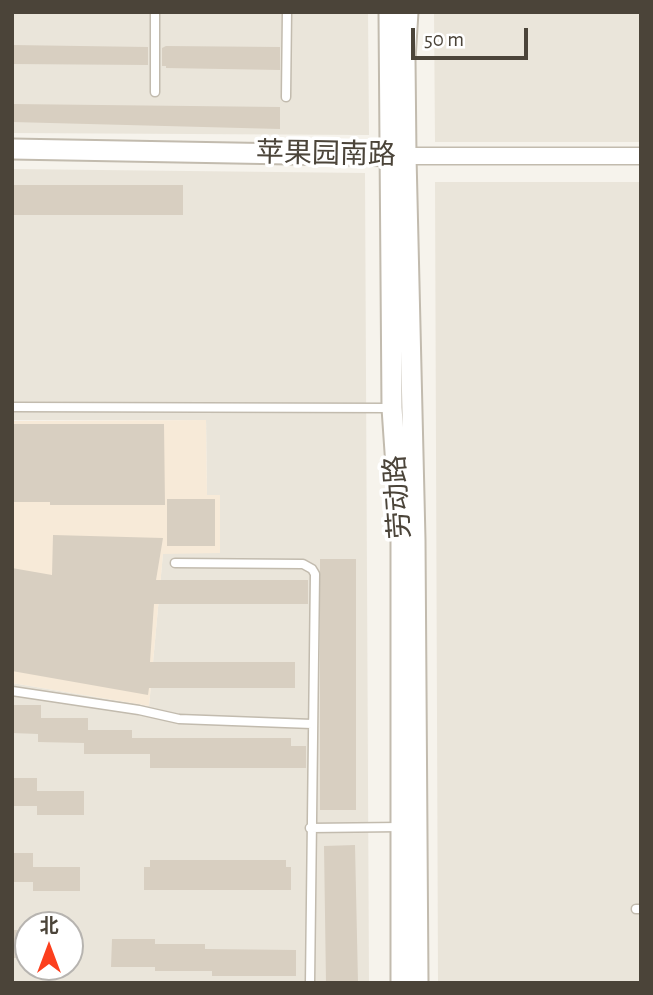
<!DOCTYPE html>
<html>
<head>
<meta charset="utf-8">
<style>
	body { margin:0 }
	#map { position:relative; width:653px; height:995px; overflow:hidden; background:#f6f3ec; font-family:"Alegreya Sans","Noto Sans SC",sans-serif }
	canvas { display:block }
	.frame { position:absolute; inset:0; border:14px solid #4b4439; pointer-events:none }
	.north { position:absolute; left:14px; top:911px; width:70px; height:70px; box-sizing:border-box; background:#fff; border:2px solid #b7b4b0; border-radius:50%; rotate:0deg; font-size:19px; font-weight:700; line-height:28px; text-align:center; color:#4b4439 }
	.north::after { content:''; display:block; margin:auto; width:24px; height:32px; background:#fc3f1d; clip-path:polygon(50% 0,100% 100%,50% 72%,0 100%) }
	.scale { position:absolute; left:411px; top:28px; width:117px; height:32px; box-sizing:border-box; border:4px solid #4b4439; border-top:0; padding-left:9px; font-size:21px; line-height:24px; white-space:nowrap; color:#4b4439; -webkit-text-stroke:5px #fff; paint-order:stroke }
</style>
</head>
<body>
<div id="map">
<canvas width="653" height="995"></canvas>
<div class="frame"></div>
<div class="north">北</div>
<div class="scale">50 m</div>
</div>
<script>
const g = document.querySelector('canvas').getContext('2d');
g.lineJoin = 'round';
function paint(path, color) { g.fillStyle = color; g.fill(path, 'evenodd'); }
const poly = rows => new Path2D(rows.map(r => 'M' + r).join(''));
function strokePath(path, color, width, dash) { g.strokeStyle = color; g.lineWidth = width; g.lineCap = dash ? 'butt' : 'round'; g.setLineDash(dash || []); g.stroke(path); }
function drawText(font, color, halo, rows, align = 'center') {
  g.font = font + ' "Alegreya Sans","Noto Sans SC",sans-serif'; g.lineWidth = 7; g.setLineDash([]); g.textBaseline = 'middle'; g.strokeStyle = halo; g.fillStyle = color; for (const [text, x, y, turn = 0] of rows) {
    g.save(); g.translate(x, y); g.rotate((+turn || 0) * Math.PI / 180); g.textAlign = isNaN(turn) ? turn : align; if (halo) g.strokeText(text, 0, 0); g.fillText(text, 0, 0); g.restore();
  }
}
paint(poly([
	[12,12,368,12,369,135,12,133],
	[434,12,641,12,641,142,435,142],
	[12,169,365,173,369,983,12,983,12,683,149,706,163,553,220,553,220,495,207,495,206,420,12,420],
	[28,925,70,925,70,967,28,967],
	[435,182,641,182,641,983,438,983]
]), '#eae5da');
paint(poly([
	[206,420,207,495,220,495,220,553,163,554,149,706,12,683,12,421]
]), '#f7ead8');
paint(poly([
	[12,45,148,47,148,65,12,64],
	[166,46,280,47,280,70,166,68,166,66,162,66,162,48],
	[12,104,280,107,280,129,12,122],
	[12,185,183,185,183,215,12,215],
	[12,424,164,424,165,505,50,505,50,502,12,502],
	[167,499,215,499,215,546,167,546],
	[53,535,163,538,156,580,308,580,308,604,154,604,150,662,295,662,295,688,149,688,148,695,12,671,12,568,52,575],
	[320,559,356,559,356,810,320,810],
	[12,705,41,705,41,718,88,718,88,730,132,730,132,738,291,738,291,746,306,746,306,768,150,768,150,754,84,754,84,743,38,742,38,734,12,733],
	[12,778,37,778,37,791,84,791,84,815,37,815,37,806,12,806],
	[355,845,358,983,326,983,324,846],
	[12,853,33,853,33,867,80,867,80,891,33,891,33,882,12,882],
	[150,860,286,860,286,867,291,867,291,890,144,890,144,867,150,867],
	[12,930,28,930,28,958,12,958],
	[112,939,155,939,155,944,205,944,205,949,296,950,296,976,212,976,212,971,155,971,155,967,111,967]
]), '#d8cfc1');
const service = poly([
	[155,92,155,12],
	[286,97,287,12],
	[12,407,391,408],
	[175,563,303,564,312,569,315,574,310,983],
	[12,691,139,710,179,719,312,724],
	[310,828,401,827],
	[636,909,641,909]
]);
const minor = poly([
	[406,156,641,156]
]);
const tertiary = poly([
	[389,12,392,408,401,539,401,983],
	[408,12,405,59,406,156,415,540,418,983],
	[12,149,400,156]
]);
strokePath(service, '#c2bbae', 11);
strokePath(minor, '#c2bbae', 19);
strokePath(tertiary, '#c2bbae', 23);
strokePath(service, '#fff', 8);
strokePath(minor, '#fff', 16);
strokePath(tertiary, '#fff', 19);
drawText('28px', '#4b4439', '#fff', [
	["苹果园南路",326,154,1],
	["劳动路",398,497,-94]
]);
</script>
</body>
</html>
